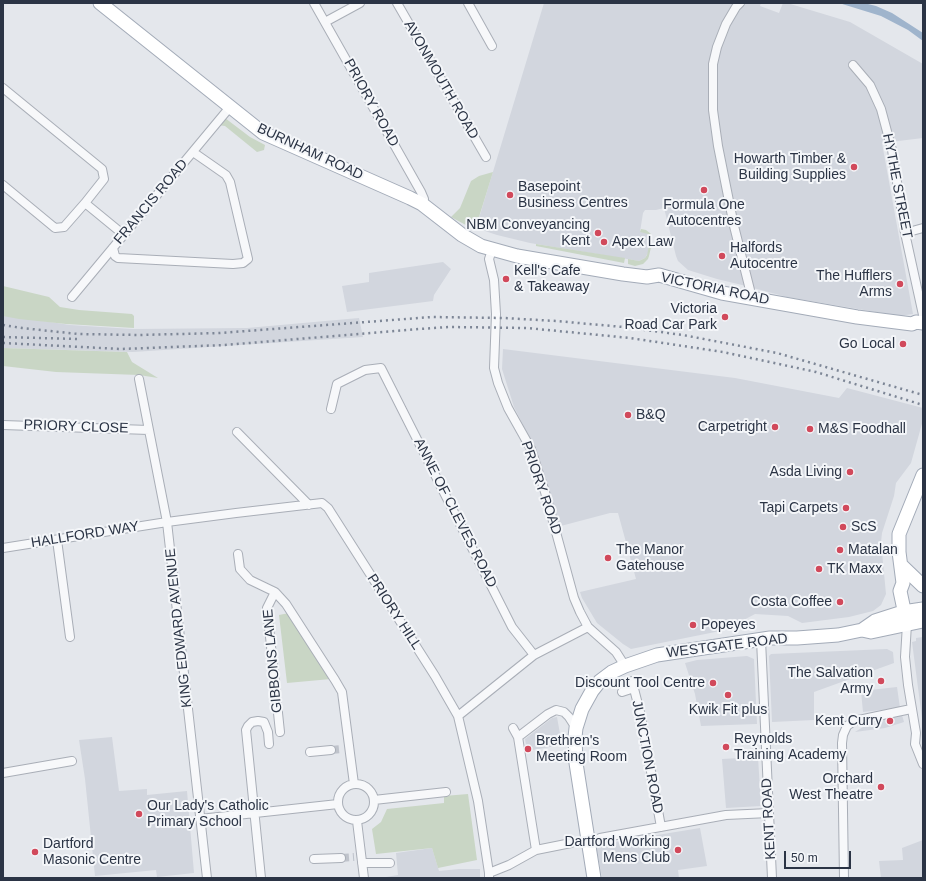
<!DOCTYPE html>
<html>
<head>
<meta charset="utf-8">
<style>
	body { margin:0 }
	#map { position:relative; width:926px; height:881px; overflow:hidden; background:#e4e7ec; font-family:Helvetica,sans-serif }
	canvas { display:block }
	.frame { position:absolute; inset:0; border:4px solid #2b3445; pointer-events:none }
	.scale { position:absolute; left:784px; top:851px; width:67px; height:18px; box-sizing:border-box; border:2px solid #2b3445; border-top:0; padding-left:5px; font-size:12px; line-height:14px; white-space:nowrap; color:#2b3445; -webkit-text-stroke:3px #f4f6f9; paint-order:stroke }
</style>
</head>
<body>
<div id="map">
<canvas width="926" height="881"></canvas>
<div class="frame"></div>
<div class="scale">50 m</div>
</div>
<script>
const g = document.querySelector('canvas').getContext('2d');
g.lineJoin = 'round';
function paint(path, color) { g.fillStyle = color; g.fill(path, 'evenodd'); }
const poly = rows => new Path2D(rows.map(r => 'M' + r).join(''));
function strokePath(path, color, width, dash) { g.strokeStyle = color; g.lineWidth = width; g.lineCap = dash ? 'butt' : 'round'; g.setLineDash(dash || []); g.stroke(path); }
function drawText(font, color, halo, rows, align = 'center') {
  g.font = font + ' Helvetica,sans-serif'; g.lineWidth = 4; g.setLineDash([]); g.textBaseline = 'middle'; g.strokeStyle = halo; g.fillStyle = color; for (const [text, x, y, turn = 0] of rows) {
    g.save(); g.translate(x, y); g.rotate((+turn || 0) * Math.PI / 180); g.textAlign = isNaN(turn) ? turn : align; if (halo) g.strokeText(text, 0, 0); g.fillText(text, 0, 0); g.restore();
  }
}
paint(poly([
	[544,3,761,3,760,6,779,13,783,3,787,3,850,22,923,64,923,138,882,143,913,314,899,316,787,297,742,285,717,279,688,270,678,261,676,256,664,208,656,210,645,210,643,213,640,232,648,233,649,251,645,258,639,261,530,243,497,235,476,228],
	[443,262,451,269,434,295,433,301,347,312,342,286,369,282,369,273],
	[3,315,70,325,133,329,247,328,359,318,363,337,133,352,3,348],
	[503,349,735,378,839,398,847,388,923,408,923,420,911,463,896,483,894,496,882,533,881,542,886,594,881,605,873,611,849,617,802,623,788,616,755,614,725,630,631,649,623,644,597,623,582,598,580,592,636,579,618,513,610,513,557,527,534,447,514,407,502,369],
	[923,637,923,726,912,642,916,641,916,638],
	[887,649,893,652,894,663,814,692,814,720,772,722,769,656,771,654],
	[747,656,754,659,757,724,701,726,695,694,685,663,697,660],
	[897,687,900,708,863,712,861,691],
	[901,714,902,715,904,722,901,723,885,728,855,732,871,722],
	[557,717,562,745,527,751,525,739,552,718],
	[112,737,119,791,147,789,147,795,187,791,194,873,157,877,156,870,95,876,85,779,79,740],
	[758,757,761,806,726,808,722,759],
	[700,828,707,866,678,870,679,878,602,878,596,845],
	[923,840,923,878,881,878,879,861,903,860,902,848],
	[432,848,439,871,459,869,480,869,480,878,380,878,398,875,396,853]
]), '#d2d6de');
paint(poly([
	[225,118,250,137,265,145,264,150,257,152,225,126,218,125],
	[493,172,475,230,451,217,460,208,471,181,479,176],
	[641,229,646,230,651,234,652,243,649,256,648,259,643,264,635,266,628,264,628,259,639,261,645,258,647,255,649,246,648,234,640,232],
	[536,244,625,258,624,263,536,246],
	[3,286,49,297,60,307,79,310,132,314,134,316,134,328,66,324,19,319,3,316],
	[3,348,127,352,132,362,158,378,139,375,56,372,3,366],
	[289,613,331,679,287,683,279,615],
	[468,794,477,860,438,868,432,848,376,854,372,829,381,822,387,809,444,803,444,796]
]), '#c9d6c5');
paint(poly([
	[839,3,864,3,876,6,892,13,923,33,923,41,908,30,881,16]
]), '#9fb4cc');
strokePath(poly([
	[331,750,341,749],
	[341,858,354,857]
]), '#bfc3cb', 8, [8, 4]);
const minor = poly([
	[314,3,421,192,424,199,422,204],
	[397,3,486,157],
	[468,3,492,46],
	[740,3,736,7,726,24,717,47,713,64,713,110,718,146,734,226,750,290,749,298],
	[325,22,360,3],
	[853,65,870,85,881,109,892,150,905,233,923,315],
	[3,88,102,169,104,179,85,203,124,235],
	[3,185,55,228,64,227,85,203],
	[905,233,923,228],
	[113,248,115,256,118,258,233,264,243,263,248,259,230,182,226,175,193,152],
	[492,250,489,259,494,280,496,314,494,368,498,383,508,408,531,449,545,492,574,598,580,612,588,627,616,652,625,666],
	[72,297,230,107],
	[139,379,167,522,207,878],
	[331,409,337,384,365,370,381,368,512,627,534,655],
	[3,425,149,430],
	[237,432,309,505],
	[57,540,70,637],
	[3,548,167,522,236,513,322,503,328,508,435,676,458,716,478,801,489,873,489,878],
	[238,554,240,569,250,580,275,592,286,604,335,680,342,692,354,784],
	[275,592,267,608,280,732],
	[907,624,905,657,908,685,916,733,915,744,923,764],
	[761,640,772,878],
	[632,681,641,716,661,827],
	[622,692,634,688],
	[458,716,534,655,588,627],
	[513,728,518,737,536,850],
	[518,737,548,714,556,710,564,712,569,717,576,728],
	[310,752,331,750],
	[3,773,72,761],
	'338 802a18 18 0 1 1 36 0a18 18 0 1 1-36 0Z',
	[374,800,446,792],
	[200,819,338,804],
	[357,821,364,878],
	[600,838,726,815,769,813],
	[314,859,341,858],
	[362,863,390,863],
	[489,873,509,865,536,850,571,843],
	[261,878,246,730,248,726,252,722,258,721,264,722,268,732,269,744],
	[844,878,842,743,843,735,847,726,854,721,911,709]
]);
const primary = poly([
	[100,3,263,133,410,198,422,204,462,235,481,246,517,256,623,274,647,277,659,275,722,293,857,317,912,324,916,322,923,323],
	[901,565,923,586],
	[907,624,900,591,903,583,899,552,899,534,923,475],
	[862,630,871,632,923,621],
	[594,878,576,763,575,737,576,728,582,709,592,691,600,681,612,672,625,666,657,655,770,638,797,638,838,635,862,630,875,621,903,612,923,609]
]);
strokePath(minor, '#a9aeb7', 10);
strokePath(primary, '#a3abb8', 15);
strokePath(minor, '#f7f8fa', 8);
strokePath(primary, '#fff', 13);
strokePath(poly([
	[3,325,22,328,78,334,139,335,220,333,432,317,504,318,556,321,623,327,683,335,777,353,923,395],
	[3,337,77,339],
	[3,343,121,349,225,345,419,329,449,327,527,328,630,338,723,352,816,372,923,405]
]), '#7d8696', 2.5, [2, 4]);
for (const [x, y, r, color] of [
	[854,167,4,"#d1495b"],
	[704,190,4,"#d1495b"],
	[510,195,4,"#d1495b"],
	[598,233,4,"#d1495b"],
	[604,242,4,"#d1495b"],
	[722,256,4,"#d1495b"],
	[506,279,4,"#d1495b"],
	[900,284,4,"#d1495b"],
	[725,317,4,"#d1495b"],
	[903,344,4,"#d1495b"],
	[628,415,4,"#d1495b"],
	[775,427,4,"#d1495b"],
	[810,429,4,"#d1495b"],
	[850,472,4,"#d1495b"],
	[846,508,4,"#d1495b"],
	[843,527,4,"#d1495b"],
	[840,550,4,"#d1495b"],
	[608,558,4,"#d1495b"],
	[819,569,4,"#d1495b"],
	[840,602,4,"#d1495b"],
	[693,625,4,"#d1495b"],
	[881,681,4,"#d1495b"],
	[713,683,4,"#d1495b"],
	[728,695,4,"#d1495b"],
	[890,721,4,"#d1495b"],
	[726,747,4,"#d1495b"],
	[528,749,4,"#d1495b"],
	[881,787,4,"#d1495b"],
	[139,814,4,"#d1495b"],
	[678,850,4,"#d1495b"],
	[35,852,4,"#d1495b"]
]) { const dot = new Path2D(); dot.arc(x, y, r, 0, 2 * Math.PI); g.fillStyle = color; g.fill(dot); strokePath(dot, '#f4f6f9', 1.5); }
drawText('14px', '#2b3445', '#f4f6f9', [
	["AVONMOUTH ROAD",441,80,60],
	["PRIORY ROAD",371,103,61],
	["BURNHAM ROAD",310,152,25],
	["HYTHE STREET",897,186,79],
	["FRANCIS ROAD",151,202,-50],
	["VICTORIA ROAD",715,289,12],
	["PRIORY CLOSE",76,427,2],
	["PRIORY ROAD",541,488,71],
	["ANNE OF CLEVES ROAD",455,513,63],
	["HALLFORD WAY",85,535,-9],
	["PRIORY HILL",394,612,57],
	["KING EDWARD AVENUE",179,628,-96],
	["WESTGATE ROAD",727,646,-7],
	["GIBBONS LANE",273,661,-95],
	["JUNCTION ROAD",647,757,79],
	["KENT ROAD",769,819,-93]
]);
drawText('14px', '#2b3445', '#f4f6f9', [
	["Howarth Timber &",846,159,"right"],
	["Building Supplies",846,175,"right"],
	["Basepoint",518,187],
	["Business Centres",518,203],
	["Formula One",704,205,"center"],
	["Autocentres",704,221,"center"],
	["NBM Conveyancing",590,225,"right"],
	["Kent",590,241,"right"],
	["Apex Law",612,242],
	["Halfords",730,248],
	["Autocentre",730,264],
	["Kell's Cafe",514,271],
	["& Takeaway",514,287],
	["The Hufflers",892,276,"right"],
	["Arms",892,292,"right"],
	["Victoria",717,309,"right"],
	["Road Car Park",717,325,"right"],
	["Go Local",895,344,"right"],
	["B&Q",636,415],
	["Carpetright",767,427,"right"],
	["M&S Foodhall",818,429],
	["Asda Living",842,472,"right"],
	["Tapi Carpets",838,508,"right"],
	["ScS",851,527],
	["The Manor",616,550],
	["Gatehouse",616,566],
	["Matalan",848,550],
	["TK Maxx",827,569],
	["Costa Coffee",832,602,"right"],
	["Popeyes",701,625],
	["The Salvation",873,673,"right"],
	["Army",873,689,"right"],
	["Discount Tool Centre",705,683,"right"],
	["Kwik Fit plus",728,710,"center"],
	["Kent Curry",882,721,"right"],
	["Reynolds",734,739],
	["Training Academy",734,755],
	["Brethren's",536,741],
	["Meeting Room",536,757],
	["Orchard",873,779,"right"],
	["West Theatre",873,795,"right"],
	["Our Lady's Catholic",147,806],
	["Primary School",147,822],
	["Dartford Working",670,842,"right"],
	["Mens Club",670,858,"right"],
	["Dartford",43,844],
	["Masonic Centre",43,860]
], 'left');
</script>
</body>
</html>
